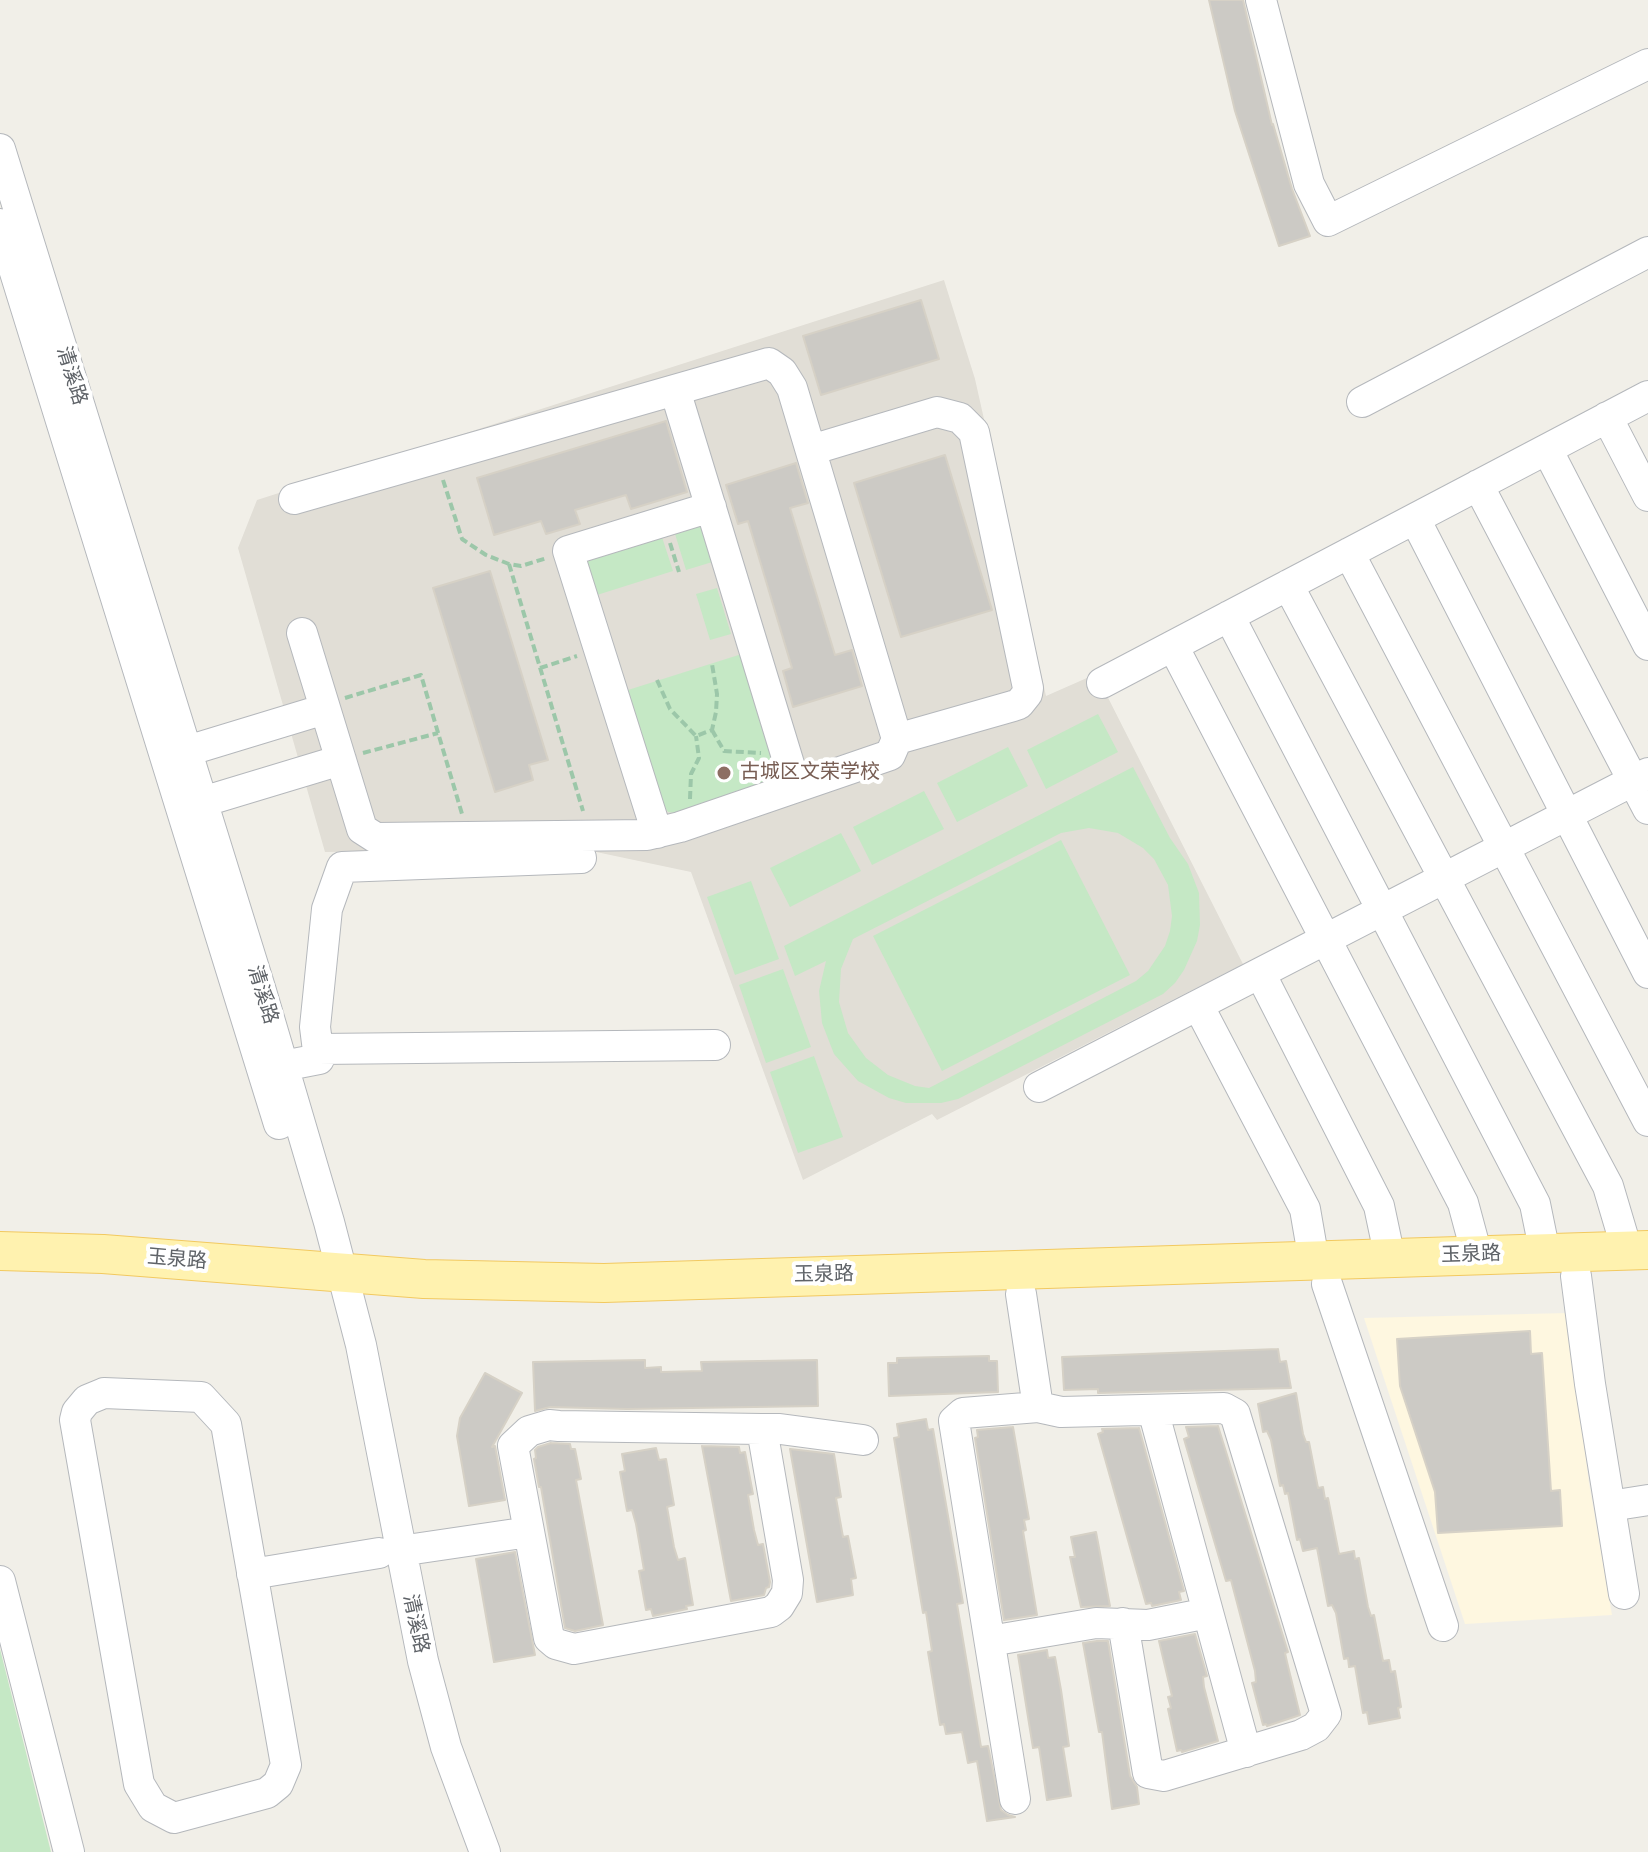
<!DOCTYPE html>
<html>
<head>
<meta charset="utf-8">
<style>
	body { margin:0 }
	canvas { display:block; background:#f1efe8 }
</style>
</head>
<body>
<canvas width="1648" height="1852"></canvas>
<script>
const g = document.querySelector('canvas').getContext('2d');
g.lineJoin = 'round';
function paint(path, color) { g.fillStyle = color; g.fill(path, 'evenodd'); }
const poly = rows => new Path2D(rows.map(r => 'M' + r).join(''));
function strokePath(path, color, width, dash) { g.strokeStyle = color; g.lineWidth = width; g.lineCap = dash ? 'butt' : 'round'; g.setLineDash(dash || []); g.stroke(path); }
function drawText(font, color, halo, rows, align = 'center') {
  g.font = font + ' "Varela Round","Noto Sans SC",sans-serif'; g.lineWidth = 8; g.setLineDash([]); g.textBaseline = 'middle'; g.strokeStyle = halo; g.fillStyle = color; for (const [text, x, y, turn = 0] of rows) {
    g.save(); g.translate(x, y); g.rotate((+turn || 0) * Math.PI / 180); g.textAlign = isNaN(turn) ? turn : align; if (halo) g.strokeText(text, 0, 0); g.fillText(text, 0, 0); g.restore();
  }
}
paint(poly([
	[1567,1313,1589,1483,1612,1615,1465,1624,1364,1318]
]), '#fef7e0');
paint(poly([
	[944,280,975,379,1046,696,1096,674,1243,964,937,1120,932,1114,803,1180,691,872,582,849,325,852,238,548,257,500]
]), '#e1ded6');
paint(poly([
	[705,514,719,560,686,570,672,524],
	[660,531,673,571,597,595,585,554],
	[717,588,731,634,710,640,696,594],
	[748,652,783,769,778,781,674,813,668,812,663,805,628,690],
	[1098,714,1118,752,1046,789,1027,750],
	[1008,747,1028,786,957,822,937,783],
	[1133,767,1170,838,1188,864,1199,893,1200,925,1197,941,1184,970,1175,983,1163,994,958,1099,941,1103,906,1103,889,1098,858,1081,834,1054,822,1023,819,991,826,961,795,976,784,946],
	[1089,828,1118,833,1143,848,1154,859,1168,885,1172,916,1170,931,1165,946,1148,971,1136,981,929,1088,915,1086,888,1075,866,1058,848,1033,839,1002,841,969,853,939,1061,833],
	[924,791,944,829,872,865,853,827],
	[841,833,861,871,790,907,770,868],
	[1061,840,1130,975,942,1071,873,936],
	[751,881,779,959,735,975,707,897],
	[783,969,811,1047,766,1063,739,985],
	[814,1056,843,1137,798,1153,770,1072],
	[0,1649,51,1852,0,1852]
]), '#c5e8c5');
const building = poly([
	[1209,0,1243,0,1272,125,1273,124,1292,189,1310,236,1279,246,1235,111,1209,0],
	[921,300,939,359,821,395,803,336,921,300],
	[666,421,687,492,631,509,626,495,575,510,580,524,546,534,541,521,494,535,477,478,666,421],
	[945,455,992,610,901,637,854,483,945,455],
	[796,463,808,503,790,508,835,655,852,650,862,686,793,707,783,671,792,668,748,521,738,524,726,485,796,463],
	[490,571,548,760,529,765,533,780,495,792,433,588,490,571],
	[1530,1331,1531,1354,1542,1353,1551,1491,1560,1490,1562,1526,1438,1533,1435,1492,1400,1386,1397,1339,1530,1331],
	[1278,1349,1280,1362,1286,1361,1291,1388,1098,1393,1098,1389,1064,1390,1062,1357,1278,1349],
	[989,1356,989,1361,997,1361,998,1392,889,1396,888,1363,897,1363,897,1358,989,1356],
	[645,1360,645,1368,661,1367,661,1372,702,1371,701,1362,817,1360,818,1406,627,1409,550,1407,535,1411,533,1362,645,1360],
	[485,1373,522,1393,492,1447,495,1446,505,1500,469,1506,457,1436,460,1418,485,1373],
	[1296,1393,1303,1434,1306,1442,1309,1442,1318,1488,1323,1487,1325,1499,1328,1498,1339,1554,1354,1551,1355,1559,1359,1558,1368,1607,1371,1616,1374,1615,1383,1661,1389,1660,1391,1672,1395,1671,1401,1707,1398,1708,1400,1718,1369,1724,1367,1712,1363,1713,1355,1666,1349,1667,1348,1658,1344,1659,1336,1613,1332,1605,1328,1606,1317,1548,1303,1551,1300,1539,1297,1540,1288,1493,1285,1494,1283,1485,1280,1486,1271,1440,1267,1431,1263,1432,1258,1404,1296,1393],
	[926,1419,928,1430,933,1429,963,1603,957,1604,981,1747,988,1746,1001,1810,1008,1815,1015,1817,987,1821,977,1761,968,1763,962,1732,946,1734,944,1724,940,1725,928,1652,932,1651,926,1612,923,1613,894,1438,899,1437,897,1424,926,1419],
	[1218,1426,1288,1652,1285,1653,1287,1662,1300,1715,1267,1726,1266,1724,1263,1725,1252,1683,1256,1682,1255,1671,1231,1580,1226,1581,1184,1439,1189,1437,1186,1427,1218,1426],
	[1013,1427,1029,1519,1024,1520,1026,1530,1023,1531,1037,1615,1004,1620,975,1438,978,1437,977,1430,1013,1427],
	[1139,1428,1184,1591,1179,1592,1181,1600,1152,1606,1151,1603,1146,1604,1098,1434,1103,1432,1102,1429,1139,1428],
	[551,1443,570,1444,571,1449,575,1449,581,1479,576,1480,603,1625,575,1631,565,1628,541,1487,539,1487,534,1459,536,1458,535,1450,538,1447,551,1443],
	[702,1446,739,1447,740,1453,745,1452,753,1494,748,1495,754,1530,758,1545,763,1544,770,1582,769,1587,766,1588,764,1595,731,1601,702,1446],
	[656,1448,659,1460,666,1459,674,1505,667,1507,674,1547,678,1560,685,1558,693,1605,686,1606,687,1609,653,1616,651,1609,646,1610,639,1571,644,1570,636,1524,632,1510,627,1511,620,1472,625,1471,622,1454,656,1448],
	[790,1449,834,1454,841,1497,836,1498,843,1537,848,1536,856,1578,851,1579,853,1595,817,1602,790,1449],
	[1096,1532,1110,1606,1081,1607,1070,1557,1075,1557,1071,1537,1096,1532],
	[515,1552,535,1655,494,1662,476,1559,515,1552],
	[1195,1634,1207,1676,1203,1677,1204,1687,1218,1741,1182,1752,1181,1750,1177,1751,1168,1709,1171,1708,1168,1697,1172,1696,1159,1641,1195,1634],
	[1097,1641,1108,1641,1130,1776,1137,1787,1139,1804,1112,1809,1102,1732,1099,1732,1083,1643,1097,1641],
	[1047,1650,1048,1658,1055,1657,1061,1690,1069,1746,1063,1747,1071,1796,1047,1800,1039,1747,1033,1748,1018,1655,1047,1650]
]);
paint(building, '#cccac5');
strokePath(building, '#d6d1c6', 2);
const minor = poly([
	[1261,0,1309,184,1328,221,1648,64],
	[0,149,261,991,329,1222,361,1345,423,1661,446,1747,485,1852],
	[0,224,279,1124],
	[675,390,796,787],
	[1362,402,1648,252],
	[1607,417,1648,496],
	[1547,449,1648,645],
	[811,450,937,412,960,418,974,432,1028,688,1027,694,1019,704,1013,706,897,739],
	[1478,485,1648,809],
	[294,499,769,363,782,372,792,388,897,739,890,755,680,827,647,835,376,838,362,829,302,633],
	[1415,519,1648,973],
	[1349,553,1648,1121],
	[1288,585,1608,1186,1627,1250],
	[1229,616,1535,1204,1545,1253],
	[1173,646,1463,1203,1477,1255],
	[1102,683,1648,396],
	[187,751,325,709],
	[202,802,341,760],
	[657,833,568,551,711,507],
	[1260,973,1379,1206,1390,1258],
	[1198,1005,1305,1209,1314,1261],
	[318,1049,715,1045],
	[283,1066,319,1059,315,1027,327,909,342,867,581,858],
	[1039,1087,1648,773],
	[1576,1276,1590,1384,1624,1594],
	[1327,1284,1443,1626],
	[1021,1294,1038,1407],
	[104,1393,201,1397,226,1424,286,1765,278,1784,267,1793,174,1818,153,1807,139,1784,75,1420,77,1412,87,1400,104,1393],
	[1153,1410,1246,1752],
	[762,1429,788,1580,787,1593,779,1606,771,1612,574,1649,556,1644,549,1638,513,1446,529,1431,549,1425,559,1426,762,1429,780,1429,863,1440],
	[1610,1506,1648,1500],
	[400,1551,529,1532],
	[252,1574,379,1553],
	[0,1581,69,1852],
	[990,1641,1096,1623,1148,1625,1208,1613],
	[1015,1799,954,1421,963,1413,1038,1407,1061,1412,1224,1408,1235,1414,1326,1714,1316,1727,1301,1735,1164,1776,1148,1773,1123,1623]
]);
const major = poly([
	[0,1251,103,1254,424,1279,604,1283,1648,1250]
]);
strokePath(minor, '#b5b8bc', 32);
strokePath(major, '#f2c960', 40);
strokePath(poly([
	[443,480,462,539,486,555,509,564,521,566,547,558],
	[670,543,679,572],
	[509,564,583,811],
	[540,668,577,656],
	[657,680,670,709,696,736,712,730,716,712,717,694,712,664],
	[345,698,421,675,462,814],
	[712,730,724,751,761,753],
	[363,753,438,733],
	[690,799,691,774,699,758,696,736]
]), '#9cc7a9', 4, [8, 4]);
strokePath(minor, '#fff', 30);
strokePath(major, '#fff2af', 38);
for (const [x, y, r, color] of [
	[724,773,8,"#8d6e63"]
]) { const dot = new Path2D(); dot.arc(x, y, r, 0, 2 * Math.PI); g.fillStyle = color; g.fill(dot); strokePath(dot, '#fff', 3); }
drawText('20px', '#5f6368', '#fff', [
	["清溪路",71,376,73],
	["清溪路",262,995,73],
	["玉泉路",1471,1255,-2],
	["玉泉路",177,1260,5],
	["玉泉路",824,1275,-1],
	["清溪路",415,1624,78]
]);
drawText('20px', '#785e54', '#fff', [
	["古城区文荣学校",740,773]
], 'left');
</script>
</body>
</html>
